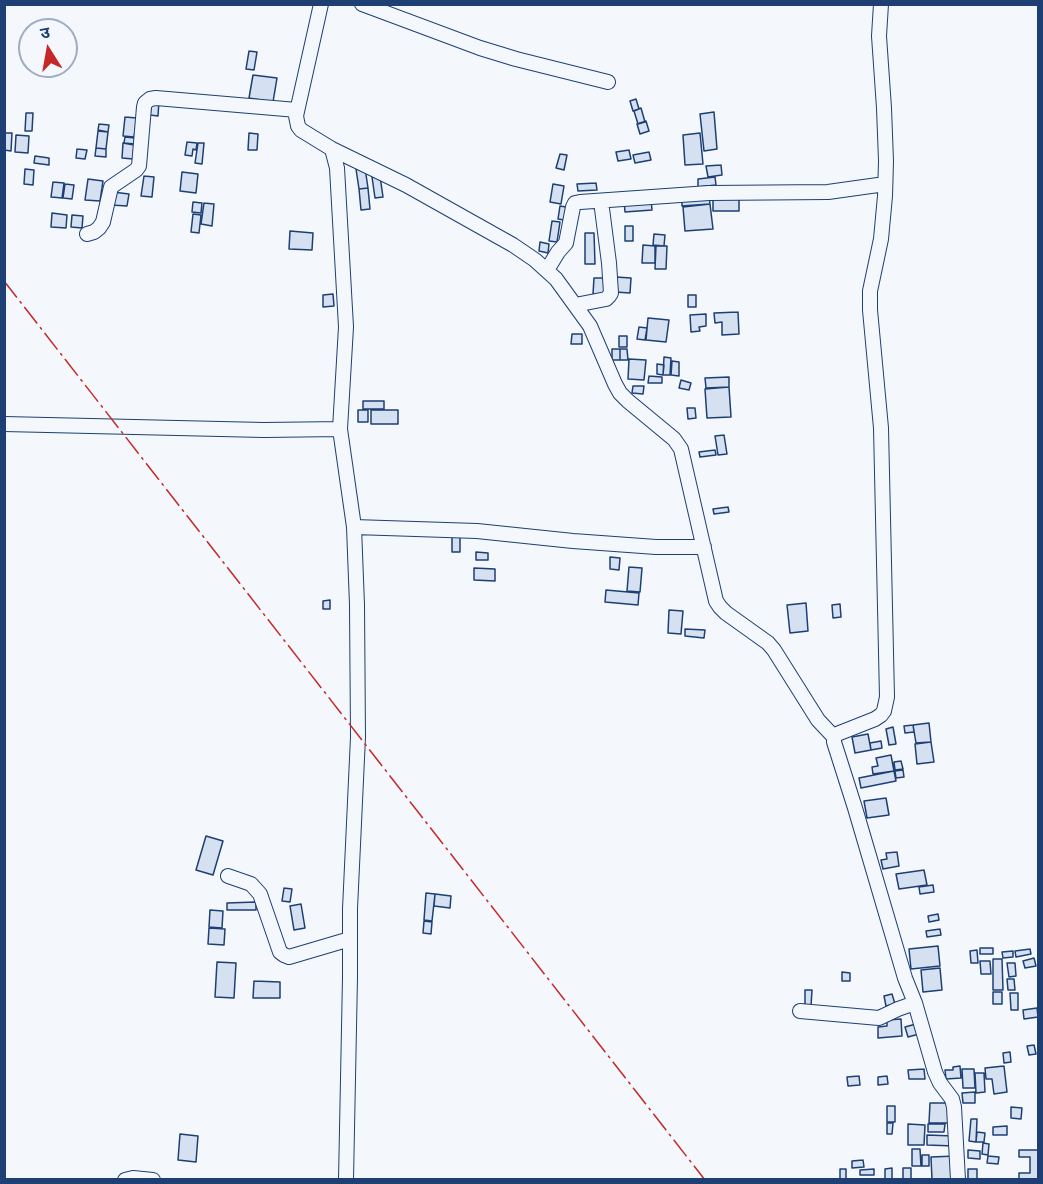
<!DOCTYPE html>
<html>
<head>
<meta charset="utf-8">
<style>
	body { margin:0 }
	#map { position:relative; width:1043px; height:1184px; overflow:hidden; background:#f4f7fb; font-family:Barlow,"Noto Sans Devanagari",sans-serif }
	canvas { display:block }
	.frame { position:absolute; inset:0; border:6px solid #1d3f73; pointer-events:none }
	.north { position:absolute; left:18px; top:18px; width:60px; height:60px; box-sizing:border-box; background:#f4f7fb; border:2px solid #9eadc5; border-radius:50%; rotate:349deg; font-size:16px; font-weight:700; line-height:24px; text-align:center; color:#1d3f73 }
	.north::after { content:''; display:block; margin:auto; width:21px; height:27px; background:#c62828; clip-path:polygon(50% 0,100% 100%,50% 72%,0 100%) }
</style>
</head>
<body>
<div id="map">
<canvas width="1043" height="1184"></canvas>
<div class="frame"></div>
<div class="north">उ</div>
</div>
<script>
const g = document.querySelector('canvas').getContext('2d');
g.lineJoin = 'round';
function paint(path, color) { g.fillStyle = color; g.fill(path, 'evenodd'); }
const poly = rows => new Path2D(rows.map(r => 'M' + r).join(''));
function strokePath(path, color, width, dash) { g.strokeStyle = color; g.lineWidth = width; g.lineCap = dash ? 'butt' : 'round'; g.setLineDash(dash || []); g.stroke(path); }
const building = poly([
	[249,51,257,52,254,70,246,69,249,51],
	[253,75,277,78,273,102,249,98,253,75],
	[636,99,639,109,633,111,630,101,636,99],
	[152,100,159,101,158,116,150,115,152,100],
	[641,108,645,122,638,124,634,111,641,108],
	[714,112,717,149,704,151,700,114,714,112],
	[26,113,33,113,32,131,25,131,26,113],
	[125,117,137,118,134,137,123,136,125,117],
	[646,121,649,131,640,134,637,124,646,121],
	[99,124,109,125,108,132,98,130,99,124],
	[98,131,108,132,106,149,96,148,98,131],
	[4,133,12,133,11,151,4,150,4,133],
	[249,133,258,134,257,150,248,150,249,133],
	[700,133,703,164,685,165,683,135,700,133],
	[16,135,29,136,28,153,15,152,16,135],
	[125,137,135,138,135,144,124,143,125,137],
	[187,142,197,143,196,150,193,149,192,156,185,155,187,142],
	[123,143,134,145,133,159,122,158,123,143],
	[198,143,204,143,202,164,195,163,198,143],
	[96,148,106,149,106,157,95,156,96,148],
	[77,149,87,150,85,159,76,158,77,149],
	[629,150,631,159,618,161,616,152,629,150],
	[649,152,651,160,635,163,633,155,649,152],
	[560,154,567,155,564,170,556,168,560,154],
	[35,156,49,158,49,165,34,163,35,156],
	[721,165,722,175,708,177,706,166,721,165],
	[365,168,368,188,359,189,356,169,365,168],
	[25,169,34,170,33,185,24,184,25,169],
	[182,172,198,174,196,193,180,191,182,172],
	[144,176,154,177,152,197,141,196,144,176],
	[380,176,383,197,375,198,372,177,380,176],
	[715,177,716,185,698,187,698,179,715,177],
	[88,179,103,181,100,201,85,200,88,179],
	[53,182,64,183,62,198,51,197,53,182],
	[596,183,597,190,578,191,577,184,596,183],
	[65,184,74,185,72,199,63,198,65,184],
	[553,184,564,186,561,204,550,202,553,184],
	[368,188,370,209,361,210,359,189,368,188],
	[113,192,129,194,127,206,111,205,113,192],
	[709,195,710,204,682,206,682,198,709,195],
	[713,197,739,197,739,211,713,211,713,197],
	[651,199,652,210,625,212,624,201,651,199],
	[193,202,202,203,201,213,192,212,193,202],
	[204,203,214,204,212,226,201,224,204,203],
	[710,204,713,229,685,231,683,207,710,204],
	[560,206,566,207,564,220,558,219,560,206],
	[52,213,67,215,66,228,51,227,52,213],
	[193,214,201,215,199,233,191,232,193,214],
	[72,215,83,216,82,228,71,227,72,215],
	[552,221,560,222,557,242,549,241,552,221],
	[625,226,633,226,633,241,625,241,625,226],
	[290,231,313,233,312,250,289,249,290,231],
	[585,233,594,233,595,264,585,264,585,233],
	[654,234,665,235,664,246,653,245,654,234],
	[540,242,549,244,548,253,539,251,540,242],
	[643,245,655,246,655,263,642,263,643,245],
	[656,246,667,246,666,269,655,269,656,246],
	[616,277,631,278,630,293,615,292,616,277],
	[594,278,607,278,605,295,593,294,594,278],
	[333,294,334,306,323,307,323,295,333,294],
	[688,295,696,295,696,307,688,307,688,295],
	[738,312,739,334,722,335,722,322,715,323,714,313,738,312],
	[706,314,706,326,699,327,700,331,691,332,690,315,706,314],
	[648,318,669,320,666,342,646,340,648,318],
	[639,327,647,328,645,340,637,339,639,327],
	[572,334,582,334,582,344,571,344,572,334],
	[619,336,627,336,627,347,619,347,619,336],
	[612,349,620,349,620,360,612,360,612,349],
	[620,349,627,349,628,360,620,360,620,349],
	[664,357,671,358,670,375,663,375,664,357],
	[629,359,646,360,644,380,628,379,629,359],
	[672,361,679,362,679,376,671,375,672,361],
	[657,364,664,365,663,375,657,374,657,364],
	[649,376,662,377,662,383,648,383,649,376],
	[729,377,729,387,706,388,705,378,729,377],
	[681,380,691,383,689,390,679,388,681,380],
	[633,386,644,386,643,394,632,393,633,386],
	[729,387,731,417,707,418,705,389,729,387],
	[363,401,384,401,384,409,363,409,363,401],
	[687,408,695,408,696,418,688,419,687,408],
	[358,410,368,410,368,422,358,422,358,410],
	[371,410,398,410,398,424,371,424,371,410],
	[724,435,727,454,718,455,715,436,724,435],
	[715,450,716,455,700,457,699,452,715,450],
	[728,507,729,512,714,514,713,509,728,507],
	[452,535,460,535,460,552,452,552,452,535],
	[476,552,488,553,488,560,476,560,476,552],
	[610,557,620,558,619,570,610,569,610,557],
	[629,567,642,568,640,592,627,591,629,567],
	[474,568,495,569,495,581,474,580,474,568],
	[606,590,639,593,638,605,605,602,606,590],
	[330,600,330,609,323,609,323,601,330,600],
	[806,603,808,631,790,633,787,605,806,603],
	[840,604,841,617,833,618,832,605,840,604],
	[669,610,683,611,681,634,668,633,669,610],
	[685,629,705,630,704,638,685,636,685,629],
	[929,723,931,742,916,743,913,725,929,723],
	[913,725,914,732,905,733,904,726,913,725],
	[893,727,896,744,889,745,886,729,893,727],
	[868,734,871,750,855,753,852,737,868,734],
	[881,741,882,748,871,750,870,743,881,741],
	[931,742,934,762,917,764,915,744,931,742],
	[891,755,894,771,873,774,872,767,878,766,876,758,891,755],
	[901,761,903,769,895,770,894,762,901,761],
	[903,770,904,777,896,778,895,771,903,770],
	[894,771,896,781,861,788,859,778,894,771],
	[886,798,889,815,867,818,864,801,886,798],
	[206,836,223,841,213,875,196,870,206,836],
	[897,852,899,866,883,869,881,860,887,859,886,853,897,852],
	[924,870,927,885,899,889,896,874,924,870],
	[933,885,934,892,920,894,919,887,933,885],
	[284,888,292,889,290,902,282,901,284,888],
	[426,893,435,894,432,921,424,920,426,893],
	[435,894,451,896,450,908,434,906,435,894],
	[256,902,256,910,227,910,227,903,256,902],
	[301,904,305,928,294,930,290,906,301,904],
	[210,910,223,911,222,928,209,927,210,910],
	[938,914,939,920,929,922,928,916,938,914],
	[424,921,432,922,431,934,423,933,424,921],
	[209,928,225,929,224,945,208,944,209,928],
	[940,929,941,935,927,937,926,931,940,929],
	[938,946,940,966,911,969,909,949,938,946],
	[980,948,993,948,993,954,980,954,980,948],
	[1030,949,1031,954,1016,957,1015,951,1030,949],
	[977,950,978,963,971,963,970,951,977,950],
	[1013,951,1013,957,1003,958,1002,952,1013,951],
	[1034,958,1036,966,1025,968,1023,961,1034,958],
	[993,959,1002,959,1003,990,993,990,993,959],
	[980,961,990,961,991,974,981,974,980,961],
	[217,962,236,963,234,998,215,997,217,962],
	[1007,963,1015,963,1016,976,1009,977,1007,963],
	[940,968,942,990,923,992,921,970,940,968],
	[842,972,850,973,850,981,842,981,842,972],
	[1007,979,1014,979,1015,990,1008,990,1007,979],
	[254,981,280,982,280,998,253,998,254,981],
	[805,990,812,990,811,1006,805,1005,805,990],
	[993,992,1002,992,1002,1004,993,1004,993,992],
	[1010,993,1018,993,1018,1010,1011,1010,1010,993],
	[892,994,895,1004,886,1006,884,996,892,994],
	[1037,1008,1038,1017,1024,1019,1023,1010,1037,1008],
	[901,1019,902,1036,878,1038,878,1027,887,1026,887,1020,901,1019],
	[916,1024,919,1034,908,1037,905,1027,916,1024],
	[1034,1045,1036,1054,1029,1055,1027,1046,1034,1045],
	[1010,1052,1011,1062,1004,1063,1003,1053,1010,1052],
	[960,1066,961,1078,946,1079,945,1070,953,1070,953,1067,960,1066],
	[1004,1066,1007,1092,994,1094,992,1079,986,1079,985,1068,1004,1066],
	[924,1069,925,1079,909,1079,908,1070,924,1069],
	[962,1069,974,1069,975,1088,963,1088,962,1069],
	[975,1073,984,1073,985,1092,976,1093,975,1073],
	[859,1076,860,1085,848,1086,847,1077,859,1076],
	[887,1076,888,1084,878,1085,878,1077,887,1076],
	[975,1092,975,1103,963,1103,962,1093,975,1092],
	[930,1103,949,1103,948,1123,929,1123,930,1103],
	[887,1106,895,1106,895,1122,887,1122,887,1106],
	[1011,1107,1022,1108,1021,1119,1011,1118,1011,1107],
	[971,1119,977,1119,976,1142,969,1141,971,1119],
	[887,1123,893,1123,892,1134,887,1134,887,1123],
	[908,1124,925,1125,924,1145,908,1145,908,1124],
	[928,1124,945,1124,944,1132,928,1132,928,1124],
	[1007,1126,1007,1135,993,1135,993,1127,1007,1126],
	[977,1132,985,1133,984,1142,976,1142,977,1132],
	[180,1134,198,1136,196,1162,178,1160,180,1134],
	[927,1135,954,1136,954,1146,927,1145,927,1135],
	[983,1143,989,1144,988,1155,982,1154,983,1143],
	[912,1149,920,1149,921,1166,912,1166,912,1149],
	[968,1150,980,1151,980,1159,968,1158,968,1150],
	[1019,1150,1038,1150,1038,1180,1019,1180,1019,1173,1030,1173,1030,1157,1019,1157,1019,1150],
	[922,1155,929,1155,929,1166,922,1166,922,1155],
	[956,1156,956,1180,932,1180,931,1157,956,1156],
	[988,1156,999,1157,998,1164,987,1163,988,1156],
	[863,1160,864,1167,852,1168,852,1161,863,1160],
	[892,1168,892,1180,885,1180,885,1169,892,1168],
	[903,1168,911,1168,911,1180,903,1180,903,1168],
	[840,1169,846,1169,846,1180,840,1180,840,1169],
	[874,1169,874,1175,860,1175,860,1170,874,1169],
	[968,1169,977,1169,977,1180,968,1180,968,1169]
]);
paint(building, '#d5e0f0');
strokePath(building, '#1d3f73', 1.5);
const minor = poly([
	[321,4,296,116,298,126,301,130,332,149,406,185,513,245,535,260,556,279,590,326,615,384,620,393,628,401,674,439,681,449,716,601,720,607,726,613,768,643,774,650,818,720,834,737],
	[362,4,480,48,516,59,608,82],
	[881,4,879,36,884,108,886,161,885,196,881,239,870,291,870,310,881,428,887,697,884,711,881,715,875,719,837,734,834,737,834,742,855,808,905,978,915,1003,935,1072,940,1083,952,1099,954,1107,958,1180],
	[332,149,337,168,346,327,340,429,354,527,357,605,358,737,350,909,350,977,346,1180],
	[87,234,94,232,99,228,103,222,111,187,136,170,139,166,144,107,145,103,150,99,156,98,297,110],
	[547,270,558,252,566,243,573,207,575,203,580,202,709,193,828,192,885,184],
	[575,305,606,299,609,296,611,293,609,263,601,201],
	[4,424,264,430,340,429],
	[354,527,477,531,573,541,656,547,704,547],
	[228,876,251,884,260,894,280,952,284,955,289,957,350,939],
	[800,1011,879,1018,898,1009,915,1003],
	[125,1180,133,1178,153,1180]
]);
strokePath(minor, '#1d3f73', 16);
strokePath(minor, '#f4f7fb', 14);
strokePath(poly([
	[4,281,705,1180]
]), '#c62828', 1.5, [21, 4.5, 3, 4.5]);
</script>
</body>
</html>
